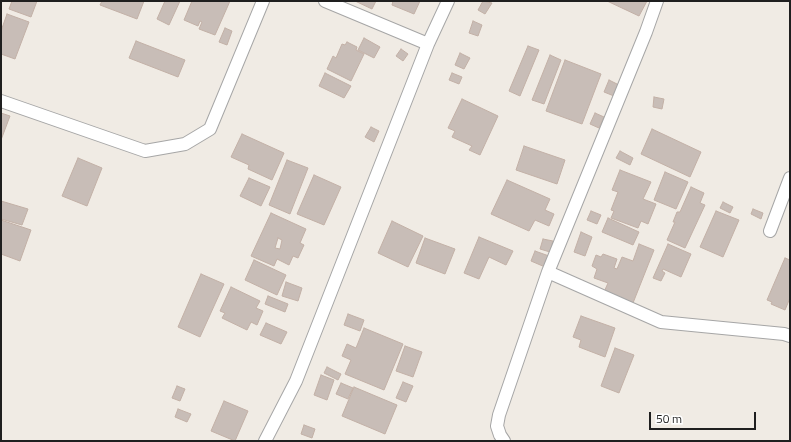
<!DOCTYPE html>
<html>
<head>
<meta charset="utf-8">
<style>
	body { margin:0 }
	#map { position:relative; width:791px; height:442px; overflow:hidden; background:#f0ebe4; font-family:"Titillium Web",sans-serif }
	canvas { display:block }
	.frame { position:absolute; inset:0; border:2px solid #1f1f1f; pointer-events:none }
	.scale { position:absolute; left:649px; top:412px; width:107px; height:18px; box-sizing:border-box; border:2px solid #1f1f1f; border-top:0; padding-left:5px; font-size:12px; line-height:14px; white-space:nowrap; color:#1f1f1f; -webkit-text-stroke:3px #fff; paint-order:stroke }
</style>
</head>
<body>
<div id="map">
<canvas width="791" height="442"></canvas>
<div class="frame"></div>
<div class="scale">50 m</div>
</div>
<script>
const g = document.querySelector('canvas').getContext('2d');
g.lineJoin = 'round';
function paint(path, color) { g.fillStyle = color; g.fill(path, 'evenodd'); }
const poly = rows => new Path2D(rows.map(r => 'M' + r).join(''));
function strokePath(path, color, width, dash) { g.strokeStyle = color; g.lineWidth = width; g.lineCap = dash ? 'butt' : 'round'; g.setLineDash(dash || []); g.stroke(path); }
const building = poly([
	[12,1,37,1,31,17,9,9,12,1],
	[102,1,144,1,137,19,100,5,102,1],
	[165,1,180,1,169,25,157,19,165,1],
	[192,1,230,1,215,35,199,29,202,22,200,21,198,26,184,20,192,1],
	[355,1,376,1,372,9,355,1],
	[393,1,420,1,414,14,392,5,393,1],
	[483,1,492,3,485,14,478,10,483,1],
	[607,1,647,1,639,16,607,1],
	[7,14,29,22,15,59,1,54,1,31,7,14],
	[473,21,482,25,478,36,469,33,473,21],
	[225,28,232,31,227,45,219,42,225,28],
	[364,38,380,47,374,58,358,50,364,38],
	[136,41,185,60,178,77,129,58,136,41],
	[347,42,357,47,356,50,364,54,351,81,327,69,333,56,336,58,342,44,345,45,347,42],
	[528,46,539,50,520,96,509,91,528,46],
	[401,49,408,54,403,61,396,56,401,49],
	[460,53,470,58,464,69,455,65,460,53],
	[550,55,561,60,544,104,532,100,550,55],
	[565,60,601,74,582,124,546,111,565,60],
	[325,73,351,86,344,98,319,86,325,73],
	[452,73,462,77,459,84,449,80,452,73],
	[609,80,619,85,614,96,604,92,609,80],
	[654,97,664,99,662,109,653,107,654,97],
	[462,99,498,116,480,155,469,150,472,146,452,137,455,131,448,128,462,99],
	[1,113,10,116,1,140,1,113],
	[595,113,604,117,599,128,590,124,595,113],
	[371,127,379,131,374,142,365,137,371,127],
	[652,129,701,152,690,177,641,154,652,129],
	[242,134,284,153,272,180,248,169,249,165,231,157,242,134],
	[524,146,565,160,557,184,516,170,524,146],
	[620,151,633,158,630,165,616,158,620,151],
	[78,158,102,168,87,206,62,196,78,158],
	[287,160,308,168,290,214,269,205,287,160],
	[620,170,651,182,643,199,656,204,648,224,641,221,638,228,611,218,614,211,611,210,618,192,612,190,620,170],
	[665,172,688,182,676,209,654,200,665,172],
	[314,175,341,187,324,225,297,214,314,175],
	[249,178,270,187,261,206,240,196,249,178],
	[507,180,550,199,545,210,554,214,549,226,535,220,529,231,491,214,507,180],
	[691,187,704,193,700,203,705,205,685,248,667,240,675,222,673,222,677,212,680,212,691,187],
	[1,201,28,209,22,225,1,219,1,201],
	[723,202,733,207,730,213,720,208,723,202],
	[753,209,763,213,761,219,751,214,753,209],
	[591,211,601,215,597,224,587,220,591,211],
	[716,211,739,220,723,257,700,247,716,211],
	[271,213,306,229,300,243,304,245,298,258,293,256,289,265,277,259,274,266,251,256,271,213],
	[278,238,282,240,280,249,275,248,278,238],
	[608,218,639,232,633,245,602,232,608,218],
	[1,220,31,230,20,261,1,254,1,220],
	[392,221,423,236,408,267,378,253,392,221],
	[581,232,592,237,585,256,574,252,581,232],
	[479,237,513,251,506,265,489,257,479,279,464,273,479,237],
	[425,238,455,249,445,274,416,263,425,238],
	[543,239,553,241,550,252,540,249,543,239],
	[639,244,654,250,633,303,604,292,608,283,594,278,597,269,592,266,596,255,601,257,603,254,617,259,614,268,617,269,622,257,633,261,639,244],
	[668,244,691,254,681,277,663,269,662,271,665,273,661,281,653,278,668,244],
	[535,251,549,256,545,267,531,261,535,251],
	[785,258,790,260,790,298,785,310,771,304,772,302,767,300,785,258],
	[254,260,286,275,277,295,245,280,254,260],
	[201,274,224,284,200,337,178,327,201,274],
	[286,282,302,288,298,301,282,296,286,282],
	[231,287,260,301,256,308,263,311,257,325,251,322,247,330,222,318,225,313,220,311,231,287],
	[268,296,288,304,285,312,265,304,268,296],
	[348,314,364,320,360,331,344,325,348,314],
	[581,316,615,328,605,357,579,347,581,340,573,337,581,316],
	[266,323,287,332,281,344,260,335,266,323],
	[364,328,403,344,384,390,345,374,351,360,342,356,347,344,356,348,364,328],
	[405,346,422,352,413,377,396,371,405,346],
	[615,348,634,355,619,393,601,386,615,348],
	[327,367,341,374,338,380,324,373,327,367],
	[321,375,334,380,327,400,314,395,321,375],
	[403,382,413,386,406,402,396,398,403,382],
	[341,383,353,388,348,399,336,394,341,383],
	[177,386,185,389,180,401,172,398,177,386],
	[354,387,397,405,385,434,342,416,354,387],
	[224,401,248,411,235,441,211,431,224,401],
	[178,409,191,414,187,422,175,417,178,409],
	[304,425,315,429,312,438,301,434,304,425]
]);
paint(building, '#c8bdb7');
strokePath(building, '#c2b0a6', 1);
const minor = poly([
	[325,1,428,44],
	[1,101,145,151,185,144,210,129,263,1],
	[770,231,790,178],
	[548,272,661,322,784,334,790,336],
	[265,441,296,381,428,44,448,1],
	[504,441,500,435,497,426,499,415,548,272,646,32,657,1]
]);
strokePath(minor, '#a6a6a6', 14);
strokePath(minor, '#fff', 12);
</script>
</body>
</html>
